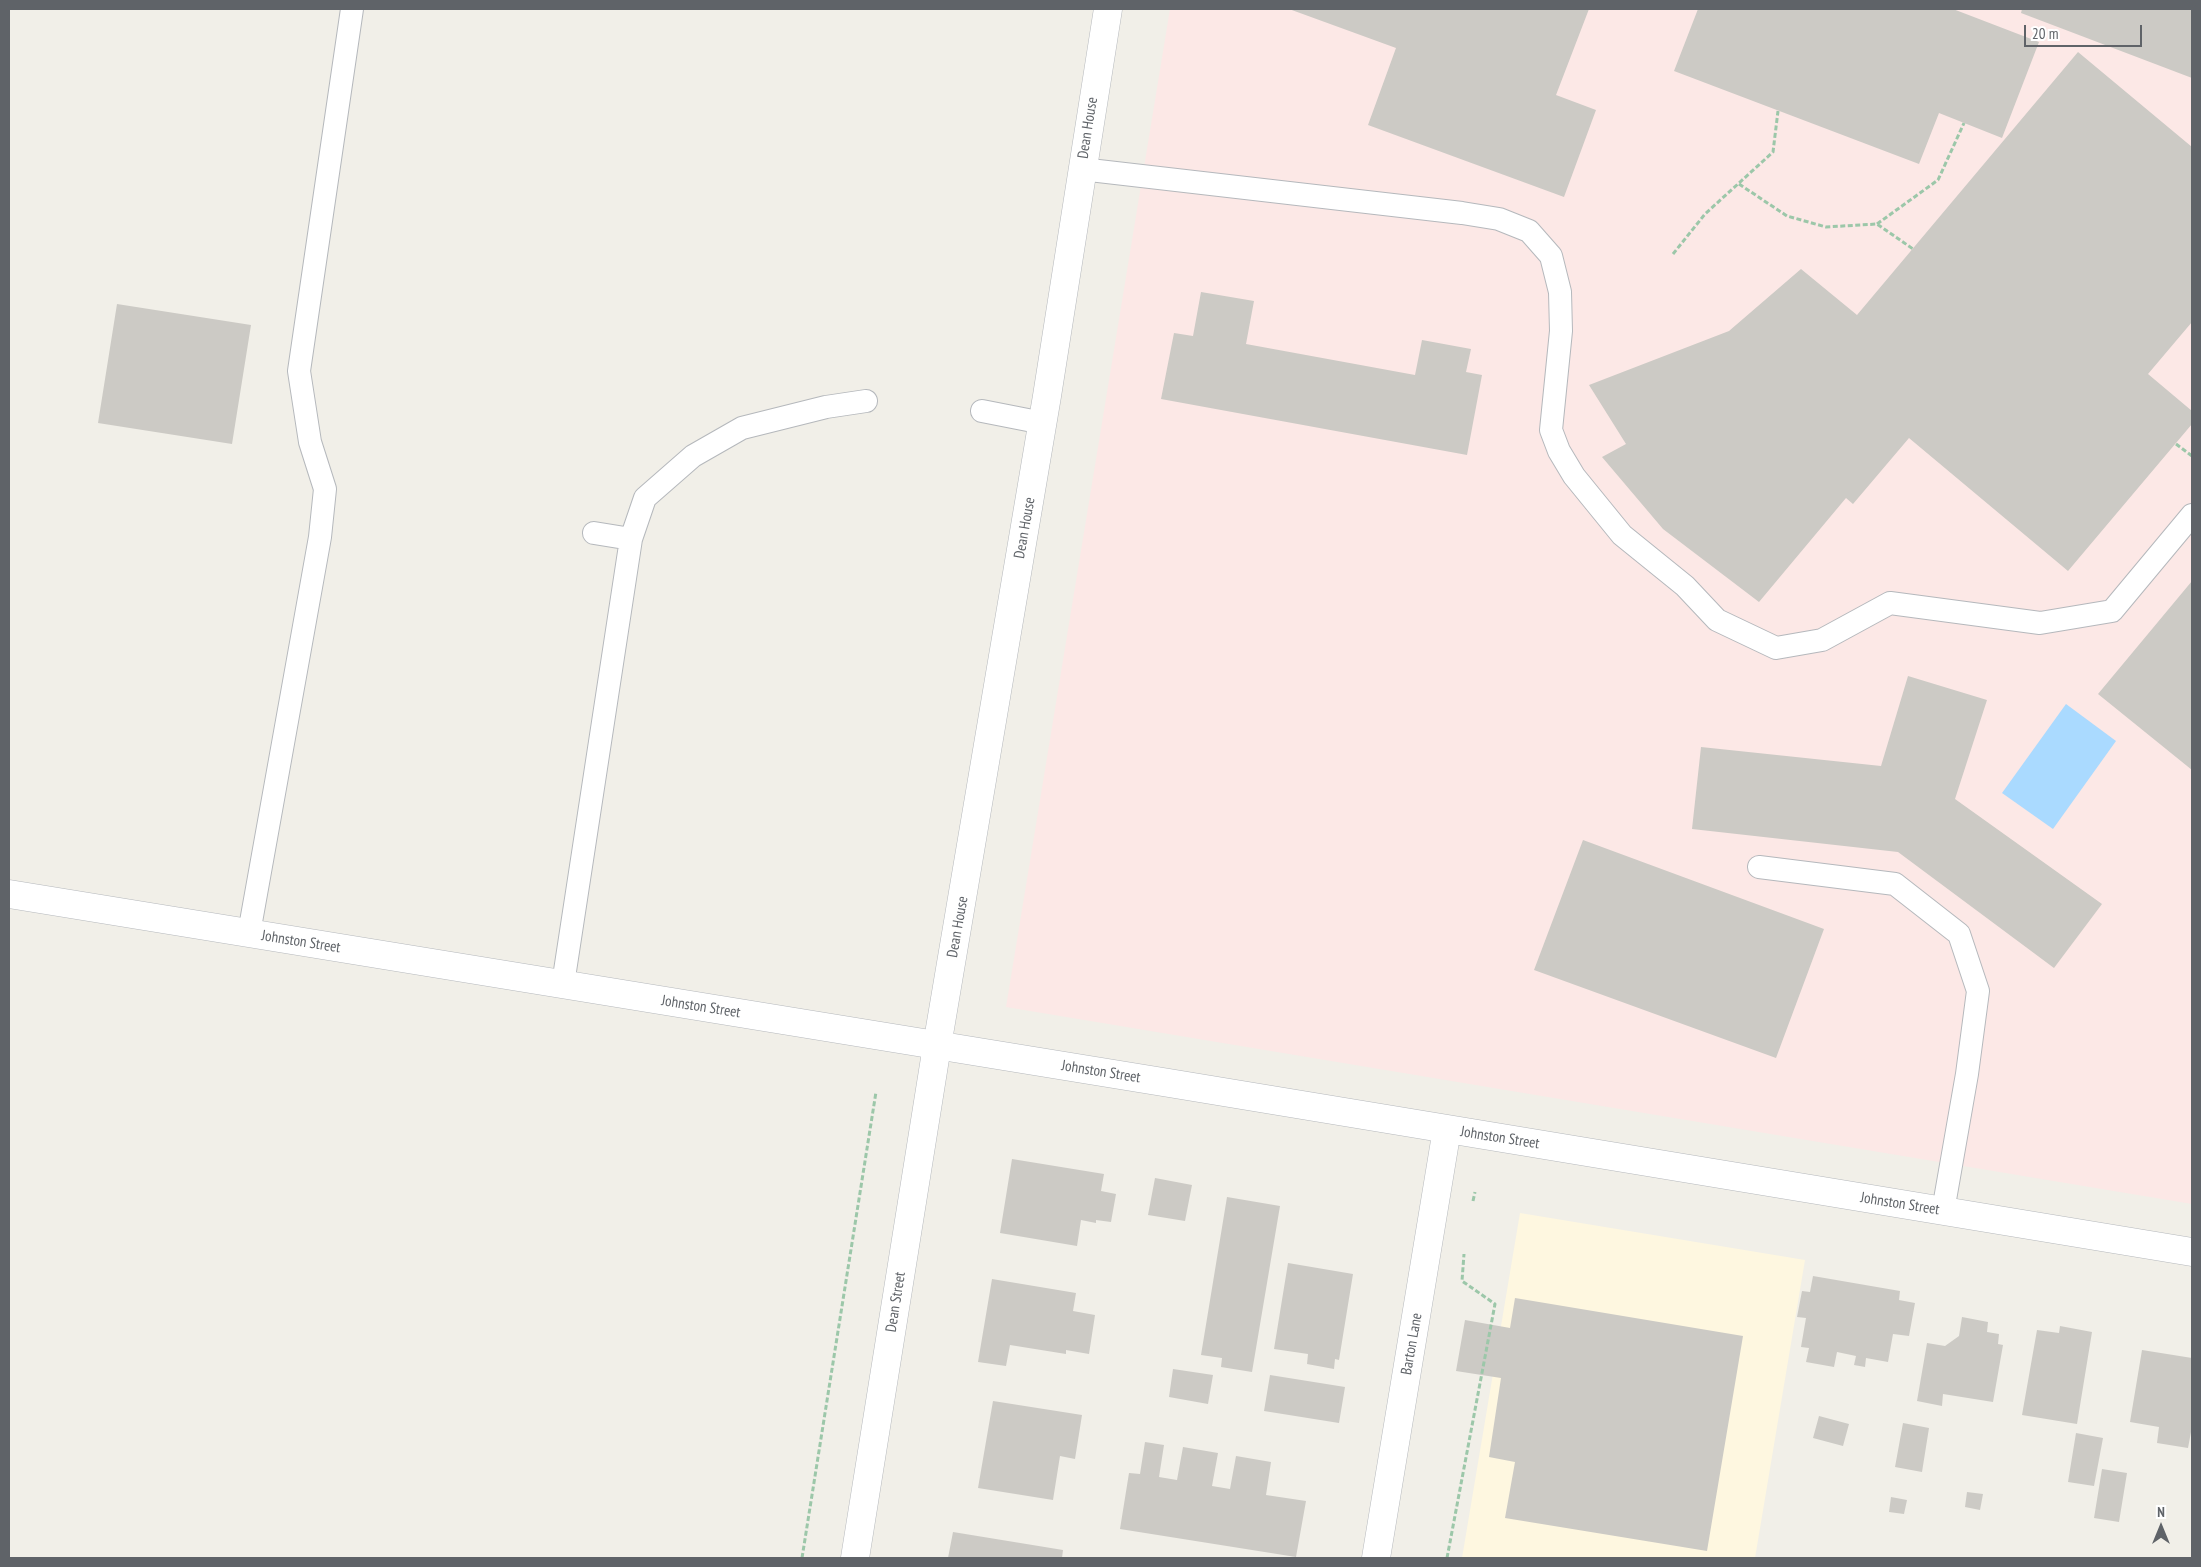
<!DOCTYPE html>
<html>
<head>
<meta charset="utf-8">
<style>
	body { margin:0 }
	#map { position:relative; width:2201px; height:1567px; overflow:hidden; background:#f1efe8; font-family:"PT Sans Narrow",sans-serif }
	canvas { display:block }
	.frame { position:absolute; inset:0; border:10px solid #5f6368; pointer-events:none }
	.north { position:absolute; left:2136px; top:1502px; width:50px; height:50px; -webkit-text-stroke:4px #fff; paint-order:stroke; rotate:0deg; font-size:14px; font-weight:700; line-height:20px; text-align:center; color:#5f6368 }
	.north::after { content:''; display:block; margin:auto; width:18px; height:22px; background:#5f6368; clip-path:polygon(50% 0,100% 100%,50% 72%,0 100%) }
	.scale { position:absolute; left:2024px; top:25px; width:118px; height:22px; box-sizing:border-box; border:2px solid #5f6368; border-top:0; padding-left:6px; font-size:15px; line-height:18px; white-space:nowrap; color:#5f6368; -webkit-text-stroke:4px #fff; paint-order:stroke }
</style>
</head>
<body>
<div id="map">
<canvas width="2201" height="1567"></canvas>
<div class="frame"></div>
<div class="north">N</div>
<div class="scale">20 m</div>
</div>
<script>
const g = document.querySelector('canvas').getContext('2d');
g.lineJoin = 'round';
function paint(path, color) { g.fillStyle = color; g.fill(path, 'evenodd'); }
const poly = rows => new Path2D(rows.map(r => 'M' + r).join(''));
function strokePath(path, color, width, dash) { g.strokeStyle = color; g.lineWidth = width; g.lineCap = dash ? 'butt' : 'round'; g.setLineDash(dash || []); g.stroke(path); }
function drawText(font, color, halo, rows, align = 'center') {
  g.font = font + ' "PT Sans Narrow",sans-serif'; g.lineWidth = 4.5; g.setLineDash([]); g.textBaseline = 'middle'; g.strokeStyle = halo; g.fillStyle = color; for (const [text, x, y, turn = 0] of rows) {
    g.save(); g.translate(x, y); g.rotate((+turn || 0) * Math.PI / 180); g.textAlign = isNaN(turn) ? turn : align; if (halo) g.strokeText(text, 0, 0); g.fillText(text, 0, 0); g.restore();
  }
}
paint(poly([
	[1520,1213,1805,1260,1755,1558,1462,1558]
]), '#fef7e0');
paint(poly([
	[1170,9,2192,9,2192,1204,1006,1007]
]), '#fce8e6');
paint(poly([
	[2066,704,2116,741,2053,829,2002,793]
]), '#aadaff');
paint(poly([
	[1289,9,1589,9,1556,95,1596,110,1564,197,1368,125,1396,48],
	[1698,9,1953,9,2039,42,2002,138,1939,113,1919,164,1674,71],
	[2022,9,2192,9,2192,78,2021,13],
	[2078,52,2192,147,2192,322,2148,374,2192,411,2192,424,2068,571,1909,438,1853,504,1846,498,1759,602,1663,529,1602,457,1626,444,1589,385,1729,331,1801,269,1857,315],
	[1201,292,1254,301,1246,344,1415,375,1422,340,1471,349,1466,372,1482,375,1467,455,1161,399,1174,333,1193,336],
	[117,304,251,325,232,444,98,423],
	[2192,581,2192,770,2098,694],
	[1908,676,1987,700,1955,799,2102,904,2054,968,1898,852,1692,829,1701,747,1881,766],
	[1583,840,1824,929,1776,1058,1534,970],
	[1012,1159,1104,1174,1101,1191,1116,1194,1111,1222,1096,1220,1096,1223,1081,1220,1077,1246,1000,1233],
	[1155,1178,1192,1185,1185,1221,1148,1215],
	[1227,1197,1280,1206,1252,1372,1221,1367,1222,1358,1201,1355],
	[1288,1263,1353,1274,1339,1360,1335,1359,1334,1369,1307,1364,1308,1354,1274,1349],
	[1813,1276,1900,1291,1899,1300,1915,1303,1909,1336,1893,1334,1888,1362,1866,1358,1865,1367,1854,1365,1856,1356,1837,1352,1834,1367,1806,1362,1809,1348,1801,1347,1806,1318,1797,1317,1802,1291,1810,1292],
	[992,1279,1076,1293,1073,1311,1095,1315,1089,1354,1066,1350,1066,1354,1010,1345,1006,1366,978,1362],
	[1515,1298,1743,1336,1707,1551,1505,1518,1515,1462,1489,1457,1501,1378,1456,1371,1465,1320,1510,1328],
	[1962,1317,1988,1322,1987,1332,1999,1334,1998,1344,2003,1345,1993,1402,1943,1394,1942,1406,1917,1401,1927,1343,1945,1346,1959,1336],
	[2060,1326,2092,1332,2077,1424,2022,1415,2037,1330,2059,1333],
	[2142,1350,2192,1358,2192,1433,2191,1432,2188,1448,2157,1443,2159,1427,2130,1422],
	[1173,1369,1213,1375,1208,1404,1169,1397],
	[1270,1375,1345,1387,1339,1423,1264,1411],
	[993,1401,1082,1415,1075,1459,1060,1456,1053,1500,978,1488],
	[1819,1416,1849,1424,1843,1446,1813,1438],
	[1903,1423,1929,1428,1922,1472,1895,1467],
	[2076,1433,2103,1438,2094,1486,2068,1482],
	[1145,1442,1164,1445,1159,1477,1177,1480,1183,1447,1218,1453,1212,1486,1230,1489,1236,1456,1271,1462,1266,1495,1306,1501,1296,1557,1120,1529,1129,1473,1140,1474],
	[2102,1469,2127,1473,2119,1522,2094,1518],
	[1967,1492,1983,1494,1980,1510,1965,1507],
	[1891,1497,1907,1500,1904,1514,1889,1512],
	[953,1532,1063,1550,1062,1558,948,1558]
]), '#cccac5');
const lane = poly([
	[1081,169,1462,213,1499,219,1529,231,1551,256,1560,292,1561,331,1551,430,1559,451,1574,476,1622,535,1685,586,1717,620,1776,648,1822,640,1890,603,2040,623,2112,611,2192,515],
	[982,411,1043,423],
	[594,533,631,539],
	[1759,867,1895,884,1959,934,1978,991,1967,1074,1943,1211],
	[249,933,320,537,325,489,310,442,299,371,352,9],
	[563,984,631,539,645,498,693,456,742,428,826,407,866,401]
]);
const street = poly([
	[9,894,1169,1083,2192,1252],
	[855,1558,937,1046,1047,396,1108,9],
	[1376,1558,1447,1129]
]);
strokePath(lane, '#b5b8bc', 24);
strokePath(street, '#b5b8bc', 29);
strokePath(poly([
	[1739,184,1787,216,1826,227,1877,224,1913,249],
	[1877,224,1938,180,1964,123],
	[1673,254,1705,214,1773,152,1778,111],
	[2176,444,2192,456],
	[1473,1201,1475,1192],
	[802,1558,876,1092],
	[1447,1558,1495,1304,1462,1281,1464,1254]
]), '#9cc7a9', 3, [5, 2.5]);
strokePath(lane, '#fff', 22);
strokePath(street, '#fff', 28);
drawText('15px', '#5f6368', '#fff', [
	["Dean House",1088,128,-81],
	["Dean House",1025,528,-80],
	["Dean House",958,927,-80],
	["Johnston Street",301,942,9],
	["Johnston Street",701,1007,9],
	["Johnston Street",1101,1072,9],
	["Johnston Street",1500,1138,9],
	["Johnston Street",1900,1204,9],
	["Dean Street",896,1302,-81],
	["Barton Lane",1412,1344,-80]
]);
</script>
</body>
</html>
